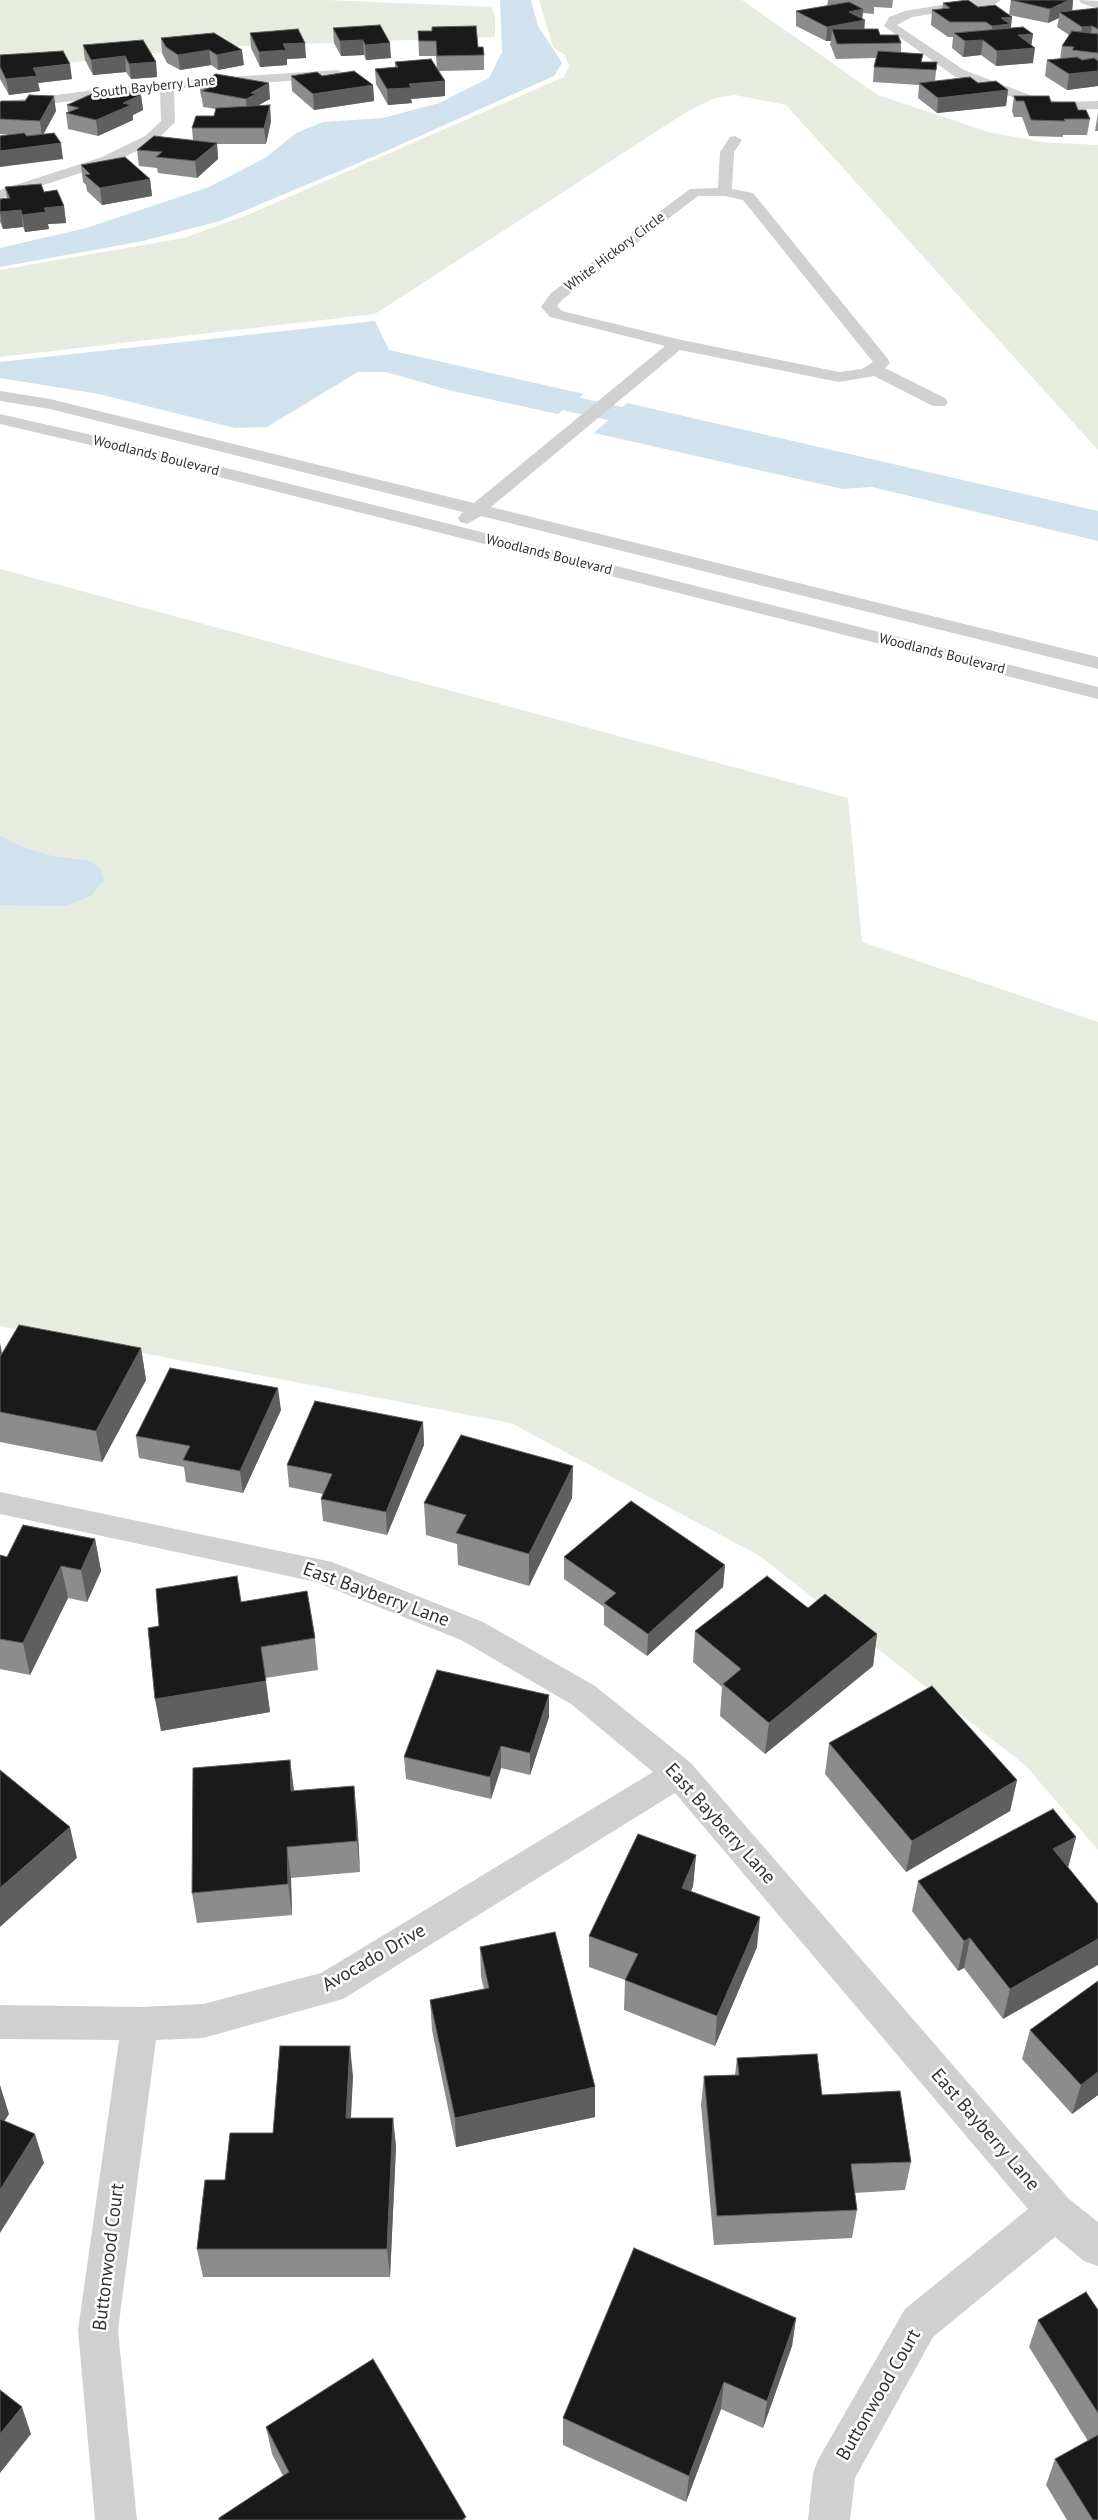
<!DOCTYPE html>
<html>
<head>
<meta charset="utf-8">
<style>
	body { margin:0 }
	canvas { display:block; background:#fff }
</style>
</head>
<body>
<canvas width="1098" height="2520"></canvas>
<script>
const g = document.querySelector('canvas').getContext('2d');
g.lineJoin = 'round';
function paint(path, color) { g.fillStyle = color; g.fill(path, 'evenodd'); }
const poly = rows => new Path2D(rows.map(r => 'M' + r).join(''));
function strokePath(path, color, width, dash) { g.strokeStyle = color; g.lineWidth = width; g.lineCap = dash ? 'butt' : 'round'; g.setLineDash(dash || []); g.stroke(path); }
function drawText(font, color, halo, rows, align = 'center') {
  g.font = font + ' "PT Sans",sans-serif'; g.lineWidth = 5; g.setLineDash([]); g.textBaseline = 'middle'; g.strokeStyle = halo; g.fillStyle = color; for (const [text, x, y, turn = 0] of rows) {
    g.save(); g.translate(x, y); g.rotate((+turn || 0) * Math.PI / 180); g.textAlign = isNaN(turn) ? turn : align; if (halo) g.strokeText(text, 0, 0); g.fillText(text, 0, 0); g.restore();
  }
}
paint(poly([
	[0,0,327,0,492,7,495,17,495,37,219,47,0,70],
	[539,0,742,0,878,95,988,132,1042,142,1098,145,1098,450,786,105,735,95,715,98,688,111,375,314,0,357,0,270,184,238,250,214,564,77,569,66,565,55,553,47],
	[0,569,848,798,862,942,1098,1022,1098,1850,1026,1766,760,1556,511,1423,0,1326]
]), '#e6ecdf');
paint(poly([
	[500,0,531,0,538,26,562,63,554,76,375,156,220,221,143,241,0,267,0,248,86,228,209,187,265,158,296,133,323,122,383,118,439,103,489,78,502,52],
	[375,321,389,350,584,394,558,414,452,391,386,372,358,372,267,427,235,428,99,394,0,378,0,362],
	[627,403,1098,511,1098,541,872,487,843,489,594,433],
	[0,836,25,848,52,856,89,861,99,867,104,880,91,896,65,906,0,905]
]), '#cfe2ee');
paint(poly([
	[513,383,685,421,689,427,685,433,675,435,503,397,500,391,503,385,513,383]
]), '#cfe2ee');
paint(poly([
	[972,0,1001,0,995,4,912,17,897,25,964,70,1035,97,1060,102,1098,101,1098,109,1060,110,1031,104,954,76,884,26,889,17,905,11,972,0],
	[1079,0,1098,1,1098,9,1081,3,1079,0],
	[338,70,345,74,343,77,174,89,175,122,155,142,112,163,0,199,0,190,102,157,145,136,161,121,160,90,0,110,0,102,167,81,338,70],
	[735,136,742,140,734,152,732,189,753,193,888,359,890,363,885,368,945,398,948,402,945,406,933,406,874,376,839,382,680,350,491,507,1098,657,1098,669,481,516,467,524,460,522,458,518,463,512,50,409,0,401,0,391,50,399,474,503,665,346,550,317,541,307,551,293,690,189,718,188,720,152,730,137,735,136],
	[698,196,725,196,743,200,873,362,862,369,839,372,677,339,562,311,557,306,563,299,698,196],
	[0,414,127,443,1098,687,1098,699,120,452,0,424,0,414],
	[0,1492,332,1562,483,1622,595,1686,691,1763,1069,2199,1098,2222,1098,2266,1084,2261,1055,2237,933,2337,855,2478,850,2520,808,2520,813,2473,819,2458,905,2309,1028,2209,675,1793,343,1999,203,2038,156,2040,118,2330,137,2520,95,2520,78,2330,119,2040,0,2039,0,2005,140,2007,203,2004,321,1973,653,1772,571,1704,461,1640,316,1582,0,1514,0,1492]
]), '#d0d0d0');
paint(poly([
	[828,0,893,0,892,8,874,7,874,14,863,13,862,19,864,29,901,43,901,52,922,62,937,62,935,81,978,83,1008,90,1006,106,937,113,918,98,919,85,873,82,874,67,876,58,836,59,830,44,831,41,826,41,796,26,796,11,827,6],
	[1011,0,1073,0,1072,11,1098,8,1098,86,1067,90,1045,76,1047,60,1060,59,1062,46,1069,35,1057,27,1059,18,1048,23,1009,15],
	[943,3,978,7,1012,17,1011,28,1033,34,1031,45,1033,63,996,66,981,55,963,57,952,48,953,37,948,37,931,25,932,10,942,9],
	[380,25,391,58,366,60,364,55,341,56,334,43,333,28],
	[418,31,478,47,484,55,484,70,439,71,445,96,411,99,412,103,388,105,376,84,375,69,395,67,395,62,437,69,436,56,419,56],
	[214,33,244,65,218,70,211,65,180,70,167,63,162,53,161,38],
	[250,33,306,58,287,59,287,65,260,67,251,48],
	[83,45,156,62,157,77,131,79,126,72,93,75,85,60],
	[0,55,72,79,38,83,40,91,9,95,0,79],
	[216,74,270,99,257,106,271,121,266,144,217,144,218,159,197,178,158,173,157,168,139,166,137,150,193,141,192,128,214,116,216,109,203,107,202,98,201,97,199,82],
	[291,76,322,76,373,85,374,101,314,110,292,91],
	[141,95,143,110,133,115,133,120,98,136,68,129,66,113,68,113,67,105,110,96],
	[1014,96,1051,102,1078,110,1090,119,1087,135,1063,135,1063,137,1029,136,1022,117,1014,117,1012,111],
	[0,103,56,111,43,134,63,159,8,135,0,134],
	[1098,113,1098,131,1095,131],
	[81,165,150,179,152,196,102,205,87,191,86,185,83,182],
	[5,187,44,192,64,206,66,223,48,224,49,229,25,232,23,227,3,229,0,222,0,199,7,198],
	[141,1348,146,1380,102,1462,0,1442,0,1357],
	[281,1410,243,1493,186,1482,184,1467,139,1458,136,1436],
	[423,1422,424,1445,387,1535,323,1521,321,1499,323,1494,289,1487,287,1465],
	[573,1466,572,1498,529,1586,458,1565,457,1544,426,1535,424,1503],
	[95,1539,101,1571,87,1602,68,1598,30,1675,0,1669,0,1555,7,1557],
	[564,1557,725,1565,723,1587,647,1656,604,1625,604,1607,564,1579],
	[241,1602,315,1638,318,1670,265,1678,270,1712,161,1731,159,1626],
	[808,1608,877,1634,873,1666,765,1754,720,1716,722,1687,693,1662,695,1631],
	[549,1717,530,1775,501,1768,491,1799,406,1779,404,1757],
	[829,1743,1017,1780,1010,1811,906,1872,825,1774],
	[290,1760,294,1791,357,1817,360,1872,291,1878,292,1915,197,1923,192,1893],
	[1076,1837,1068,1867,1003,2019,964,1968,958,1971,912,1911,918,1881],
	[696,1855,693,1886,691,1891,757,1947,715,2046,624,2010,625,1980,589,1967,589,1936],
	[480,1947,595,2087,595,2117,456,2147,432,2030,430,2000,484,1989,481,1977],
	[1030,2030,1098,2095,1072,2114,1022,2059],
	[737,2058,822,2095,911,2162,905,2190,854,2193,857,2210,852,2238,714,2245,701,2105,704,2076,735,2075],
	[353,2076,351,2118,393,2118,396,2147,390,2277,203,2277,197,2249,225,2180,273,2133],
	[1098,2310,1098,2520,1067,2520,1046,2485,1055,2459,1088,2441,1029,2347,1038,2320],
	[796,2318,792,2346,763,2428,721,2409,686,2502,563,2445,563,2418],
	[266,2427,466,2520,219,2520,219,2518,283,2476,272,2454]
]), '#8c8c8c');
paint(poly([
	[1069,0,1073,0,1072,12,1059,12,1059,18,1048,23,1050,9],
	[863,9,862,21,865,20,864,35,832,29,831,41,826,41,827,27,849,12],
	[1012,17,1010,32,991,41,992,26,1001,18],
	[1092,26,1090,41,1080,42,1082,27],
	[1033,34,1031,48,1035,48,1033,63,996,66,997,51,1018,35],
	[363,40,364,55,341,56,340,41],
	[983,40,981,55,963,57,965,41],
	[305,43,306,58,287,59,287,65,260,67,259,52,283,44],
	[390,43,391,58,366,60,365,45],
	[209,50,211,65,180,70,178,55],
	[242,50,244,65,218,70,217,55],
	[125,56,126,72,93,75,91,60],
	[156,62,157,77,131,79,129,64],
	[70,64,72,79,38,83,40,91,9,95,6,79,33,68],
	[1098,71,1098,86,1067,90,1069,74],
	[445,81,445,96,411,99,412,103,388,105,387,89,409,84],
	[269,83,270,99,257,106,247,115,246,99,251,93],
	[373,85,374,101,314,110,313,94],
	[1008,90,1006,106,937,113,938,98],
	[141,95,143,110,133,115,133,120,98,136,96,120,123,103],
	[54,96,56,111,42,137,40,121],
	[270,105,271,121,266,144,264,128],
	[61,143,63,159,0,167,0,151],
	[217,143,218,159,197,178,195,161],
	[150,179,152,196,102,205,100,188],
	[64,206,66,223,48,224,49,229,25,232,22,215,44,208],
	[21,210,23,227,3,229,0,212],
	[0,1343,2,1353,0,1357],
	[141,1348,146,1380,102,1462,96,1431],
	[278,1388,281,1410,243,1493,240,1471],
	[423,1422,424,1445,387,1535,386,1512],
	[573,1466,572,1498,529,1586,529,1554],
	[95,1539,101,1571,87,1602,81,1570],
	[725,1565,723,1587,647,1656,648,1634],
	[61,1566,68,1598,30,1675,23,1643],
	[877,1634,873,1666,765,1754,769,1723],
	[266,1681,270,1712,161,1731,155,1699],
	[549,1695,549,1717,530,1775,530,1753],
	[501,1746,501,1768,491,1799,490,1777],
	[290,1760,294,1791,291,1791],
	[1017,1780,1010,1811,906,1872,912,1841],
	[354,1786,357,1817,360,1872,357,1841],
	[70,1827,77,1858,0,1927,0,1888],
	[1076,1837,1068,1868,1053,1849],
	[287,1847,291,1878,292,1915,288,1884],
	[696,1855,693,1886,680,1918,682,1888],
	[760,1917,757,1947,715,2046,717,2016],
	[970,1938,964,1968,958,1971,964,1941],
	[1098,1939,1098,1965,1003,2019,1010,1989],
	[350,2046,353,2076,349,2147,346,2118],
	[1098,2072,1098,2095,1072,2114,1081,2085],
	[0,2085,9,2114,0,2128],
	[595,2087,595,2117,456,2147,455,2118],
	[393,2118,396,2147,390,2277,387,2249],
	[35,2134,44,2163,0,2233,0,2190],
	[796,2318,792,2346,763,2428,767,2401],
	[724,2382,721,2409,686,2502,689,2476],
	[22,2407,31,2434,0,2473,0,2434]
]), '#5f5f5f');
const building = poly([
	[968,0,978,7,995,5,1012,17,1001,18,1010,24,992,26,986,22,950,22,932,10,950,8,943,3,968,0],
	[1011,0,1069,0,1050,9,1011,0],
	[849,2,863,9,849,12,865,20,827,27,796,11,849,2],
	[1098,8,1098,29,1092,26,1082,27,1059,12,1098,8],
	[380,25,390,43,365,45,363,40,340,41,333,28,380,25],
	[476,26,478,47,483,47,484,55,437,56,436,41,419,41,418,31,432,31,432,27,476,26],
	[1023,27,1033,34,1018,35,1035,48,997,51,983,40,965,41,954,33,1023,27],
	[298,29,305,43,283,44,286,50,259,52,250,33,298,29],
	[832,29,878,29,880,35,898,35,901,43,837,44,832,29],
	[1072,31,1098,34,1098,53,1072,50,1074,47,1062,46,1072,31],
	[214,33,242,50,217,55,209,50,178,55,166,47,161,38,214,33],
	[143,40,156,62,129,64,125,56,91,60,83,45,143,40],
	[63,51,70,64,33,68,37,76,6,79,0,67,0,55,63,51],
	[878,51,923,54,921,62,937,62,936,70,874,67,878,51],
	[1077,57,1082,60,1094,58,1098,61,1098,71,1069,74,1047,60,1077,57],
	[431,59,445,81,409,84,411,88,387,89,375,69,398,67,395,62,431,59],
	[354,71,373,85,313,94,291,76,317,72,322,76,354,71],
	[216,74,269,83,251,93,256,94,246,99,202,91,215,85,199,82,216,74],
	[970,77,978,83,996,81,1008,90,938,98,919,83,970,77],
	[123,91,141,95,123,103,131,105,96,120,66,113,79,108,67,105,94,93,110,96,123,91],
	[29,95,54,96,40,121,0,119,0,103,1,101,25,101,29,95],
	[1014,96,1049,96,1051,102,1075,102,1078,110,1086,110,1090,119,1064,119,1065,121,1031,120,1024,101,1016,101,1014,96],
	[270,105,264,128,192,128,196,116,214,116,216,108,270,105],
	[24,133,27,136,54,133,61,143,0,151,0,136,24,133],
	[154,136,217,143,195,161,156,157,162,152,137,150,154,136],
	[125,157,150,179,100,188,85,175,90,174,81,165,125,157],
	[41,184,44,192,57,190,64,206,44,208,46,212,22,215,21,210,0,212,0,199,10,198,5,187,41,184],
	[19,1325,141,1348,96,1431,0,1412,0,1357,19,1325],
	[170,1368,278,1388,240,1471,183,1460,190,1446,136,1436,170,1368],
	[315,1401,423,1422,386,1512,321,1499,332,1474,287,1465,315,1401],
	[461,1435,573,1466,529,1554,456,1533,466,1515,424,1503,461,1435],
	[631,1501,725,1565,648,1634,604,1603,616,1593,564,1557,631,1501],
	[23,1525,95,1539,81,1570,61,1566,23,1643,0,1639,0,1555,7,1557,23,1525],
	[237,1576,241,1602,307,1591,315,1638,261,1647,266,1681,155,1699,148,1628,159,1626,156,1589,237,1576],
	[767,1576,808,1608,825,1594,877,1634,769,1723,723,1684,741,1669,695,1631,767,1576],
	[437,1670,549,1695,530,1753,501,1746,490,1777,404,1757,437,1670],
	[932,1686,1017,1780,912,1841,829,1743,932,1686],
	[290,1760,291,1791,354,1786,357,1841,287,1847,288,1884,192,1893,193,1768,290,1760],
	[0,1770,70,1827,0,1888,0,1770],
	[1053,1809,1076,1837,1053,1849,1098,1904,1098,1939,1010,1989,970,1938,964,1941,918,1881,1053,1809],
	[638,1834,696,1855,682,1888,760,1917,717,2016,625,1980,638,1954,589,1936,638,1834],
	[555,1932,595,2087,455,2118,430,2000,489,1988,480,1947,555,1932],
	[1098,1981,1098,2072,1081,2085,1030,2030,1098,1981],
	[280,2046,350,2046,346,2118,393,2118,387,2249,197,2249,205,2180,225,2180,230,2133,273,2133,280,2046],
	[817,2054,822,2095,900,2091,911,2162,851,2164,857,2210,717,2216,704,2076,739,2075,737,2058,817,2054],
	[0,2119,35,2134,0,2190,0,2119],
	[634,2248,796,2318,767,2401,724,2382,689,2476,563,2418,634,2248],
	[1086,2292,1098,2310,1098,2413,1038,2320,1086,2292],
	[373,2359,466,2517,462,2520,219,2520,219,2518,289,2472,266,2427,373,2359],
	[0,2390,22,2407,0,2434,0,2390],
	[1098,2435,1098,2520,1093,2520,1055,2459,1098,2435]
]);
paint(building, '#1a1a1a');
strokePath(building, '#5f5f5f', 1);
drawText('14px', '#333', '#fff', [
	["South Bayberry Lane",154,87,-6],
	["White Hickory Circle",615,252,-37],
	["Woodlands Boulevard",156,456,14],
	["Woodlands Boulevard",549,555,14],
	["Woodlands Boulevard",942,654,14]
]);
drawText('19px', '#333', '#fff', [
	["East Bayberry Lane",376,1595,20],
	["East Bayberry Lane",720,1824,48],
	["Avocado Drive",374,1958,-30],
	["East Bayberry Lane",985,2130,49],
	["Buttonwood Court",109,2257,-83],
	["Buttonwood Court",879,2395,-60]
]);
</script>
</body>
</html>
